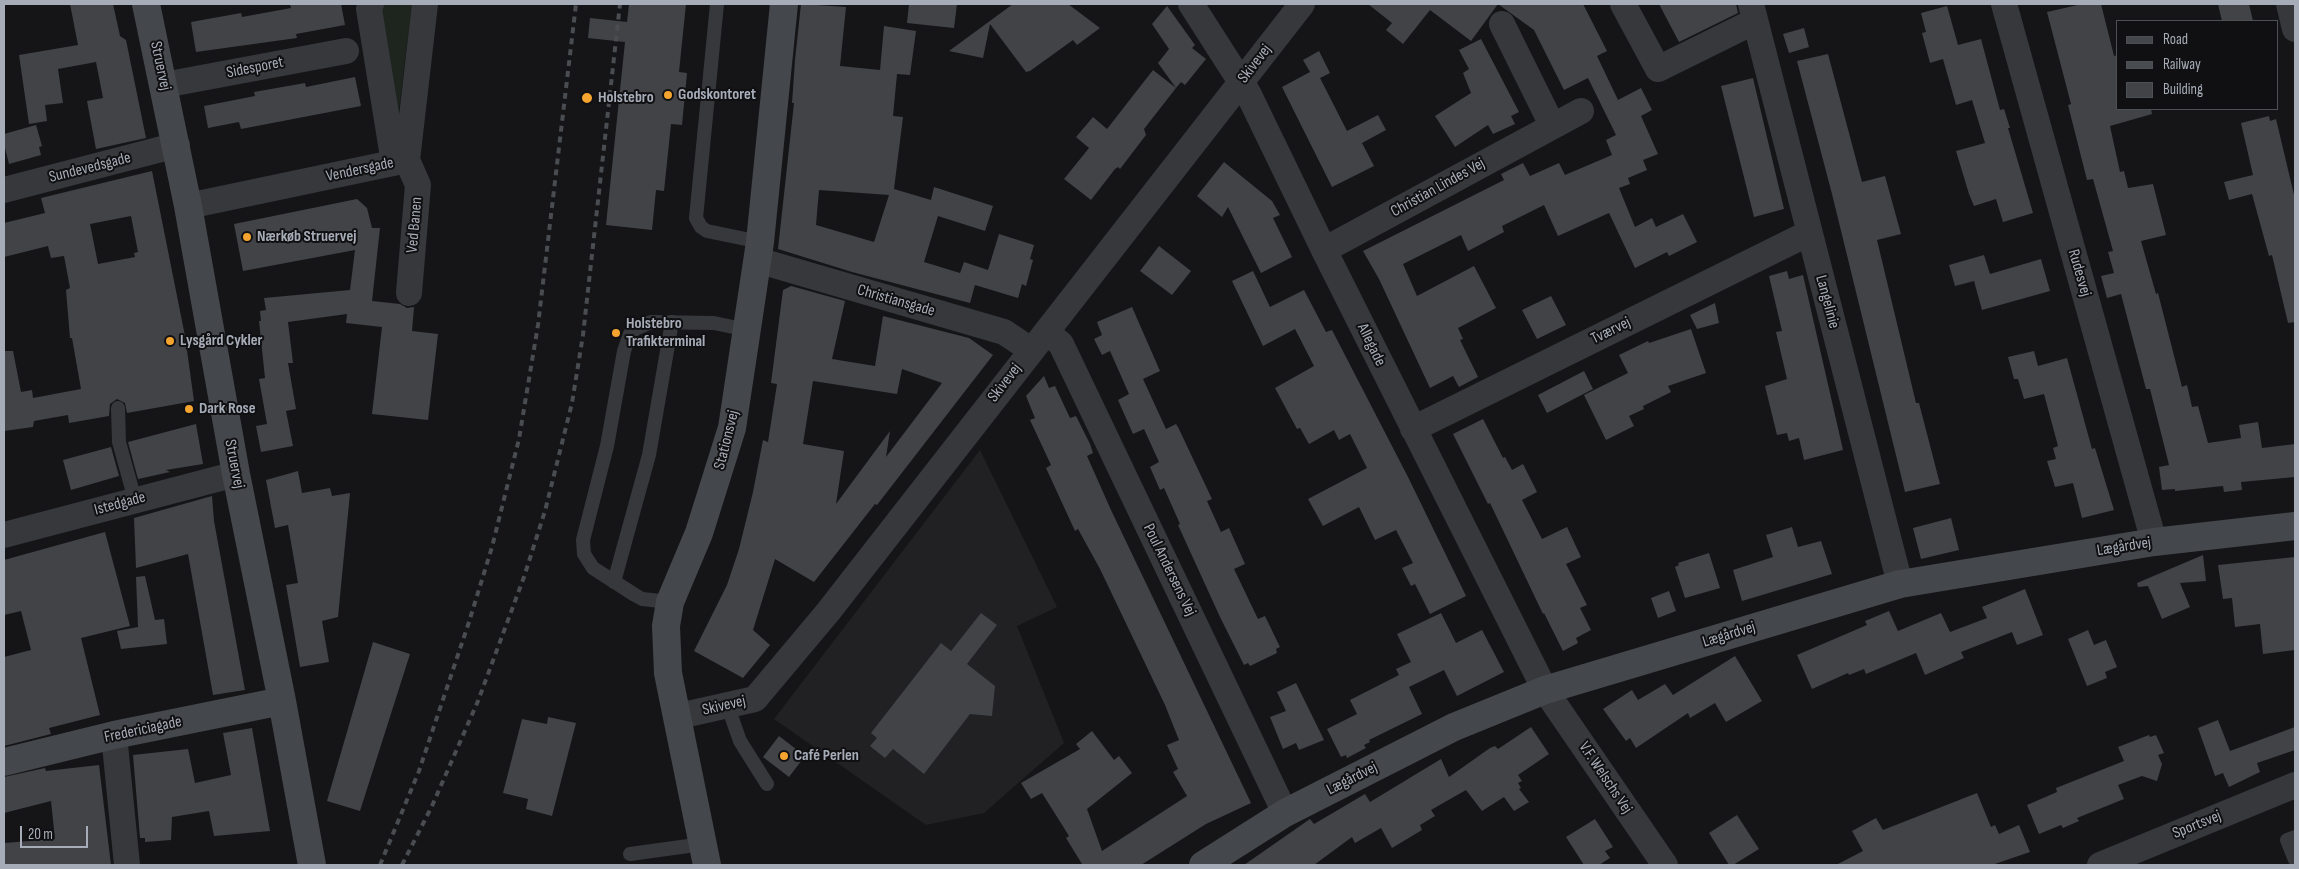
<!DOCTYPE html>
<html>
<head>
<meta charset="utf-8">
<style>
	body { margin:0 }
	#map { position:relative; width:2299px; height:869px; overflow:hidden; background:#151517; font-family:"Sofia Sans Condensed",sans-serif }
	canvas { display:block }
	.frame { position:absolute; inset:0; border:5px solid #a7adb8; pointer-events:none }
	.legend { position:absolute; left:2116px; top:20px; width:162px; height:90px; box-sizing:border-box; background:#101012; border:1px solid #4c4f54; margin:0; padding:6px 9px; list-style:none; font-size:15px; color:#a7adb8 }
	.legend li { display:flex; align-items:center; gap:10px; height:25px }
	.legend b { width:25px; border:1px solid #4c4f54 }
	.scale { position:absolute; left:20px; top:826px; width:68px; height:22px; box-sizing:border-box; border:2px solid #a7adb8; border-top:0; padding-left:6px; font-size:15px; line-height:18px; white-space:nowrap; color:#a7adb8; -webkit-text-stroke:4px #101012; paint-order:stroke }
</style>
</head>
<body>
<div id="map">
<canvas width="2299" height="869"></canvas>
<div class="frame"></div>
<ul class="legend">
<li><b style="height:6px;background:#44474c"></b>Road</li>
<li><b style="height:6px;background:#494c51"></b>Railway</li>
<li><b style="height:14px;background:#414347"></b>Building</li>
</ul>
<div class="scale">20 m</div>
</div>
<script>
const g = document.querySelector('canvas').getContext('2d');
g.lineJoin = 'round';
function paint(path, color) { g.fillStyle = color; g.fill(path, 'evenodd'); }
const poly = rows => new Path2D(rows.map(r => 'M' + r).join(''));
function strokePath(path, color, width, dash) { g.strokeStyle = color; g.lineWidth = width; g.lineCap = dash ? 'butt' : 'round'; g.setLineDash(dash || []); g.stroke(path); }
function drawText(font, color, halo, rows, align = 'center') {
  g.font = font + ' "Sofia Sans Condensed",sans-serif'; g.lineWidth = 4; g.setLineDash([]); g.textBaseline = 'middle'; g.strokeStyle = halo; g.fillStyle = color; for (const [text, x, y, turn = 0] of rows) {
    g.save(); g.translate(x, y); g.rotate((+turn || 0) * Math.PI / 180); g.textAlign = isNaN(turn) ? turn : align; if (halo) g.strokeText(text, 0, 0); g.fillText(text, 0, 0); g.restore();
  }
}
paint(poly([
	[980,450,1057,607,1017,626,1064,743,984,813,926,825,774,719]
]), '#212124');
paint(poly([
	[361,4,412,4,397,126]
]), '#1d251e');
paint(poly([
	[70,4,113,4,120,36,126,40,146,138,96,149,87,101,103,98,96,62,58,69,63,103,45,105,47,121,29,124,19,55,78,45],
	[290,4,341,4,345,25,296,34,297,38,196,52,191,22,241,13,242,17,291,8],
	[629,4,686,4,679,72,687,73,682,125,671,124,664,191,656,190,652,230,606,225,625,42,588,38,590,18,627,22],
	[801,4,846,7,840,66,880,70,884,26,916,31,910,75,897,74,893,116,903,117,894,189,931,200,934,187,993,206,985,231,938,216,924,262,960,273,964,262,988,270,999,234,1034,245,1030,259,1033,260,1026,286,1022,284,1018,298,975,285,970,303,852,272,778,249,794,103,792,103,795,60],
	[819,190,889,195,874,242,816,225],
	[909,4,957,4,954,28,907,23],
	[1013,4,1068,4,1100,28,1077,45,1073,40,1030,71,1026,72,990,24,983,58,949,51],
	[1368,4,1583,4,1607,51,1597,56,1618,100,1641,88,1652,110,1641,116,1658,154,1643,160,1647,170,1628,178,1630,184,1619,188,1635,227,1652,218,1656,227,1683,214,1697,242,1669,256,1667,252,1635,268,1609,213,1558,236,1544,205,1502,226,1504,232,1468,251,1461,235,1403,264,1417,296,1474,266,1496,308,1458,328,1463,339,1460,340,1478,377,1459,387,1453,376,1430,388,1379,279,1363,251,1504,180,1501,174,1523,163,1530,176,1559,163,1565,175,1612,155,1606,140,1616,135,1588,78,1564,90,1534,30,1498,4,1471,41,1430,10,1403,44,1386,30,1392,23],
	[1659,4,1736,4,1738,13,1679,42],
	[2082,4,2101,4,2114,56,2118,55,2118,109,2151,109,2152,114,2110,126,2120,172,2124,171,2128,188,2153,184,2166,235,2141,241,2156,294,2158,293,2182,387,2187,385,2192,407,2198,406,2208,443,2241,438,2239,425,2258,422,2262,448,2295,444,2295,477,2241,482,2242,490,2224,492,2223,486,2175,491,2175,489,2162,490,2159,467,2169,465,2150,389,2146,389,2121,294,2107,298,2101,276,2114,273,2108,252,2113,251,2093,179,2087,180,2068,105,2071,104,2047,12],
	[2218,4,2249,4,2253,21,2222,21],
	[1167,6,1195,45,1192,48,1206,59,1185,85,1181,82,1176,88,1158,63,1169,49,1152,24],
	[1947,6,1958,45,1981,39,2000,110,2004,109,2010,128,2008,128,2033,213,2003,222,1996,199,1974,206,1969,194,1956,151,1985,143,1972,100,1956,105,1943,59,1930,63,1922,33,1926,32,1921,13],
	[1804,28,1809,47,1789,53,1783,34],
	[1481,39,1519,112,1511,116,1515,124,1493,134,1488,125,1455,147,1435,116,1471,93,1463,73,1469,69,1459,50],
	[1319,51,1330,73,1320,78,1347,131,1378,115,1386,130,1362,143,1374,166,1332,187,1282,87,1310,72,1303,60],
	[1828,54,1862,182,1885,176,1901,234,1877,240,1916,403,1919,403,1940,484,1905,492,1832,194,1797,61],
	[1153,70,1176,88,1144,129,1146,135,1120,169,1118,167,1115,169,1091,200,1064,179,1089,148,1076,137,1093,117,1107,129],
	[355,77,361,106,241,129,239,122,208,128,204,106,255,96,254,92,305,83,306,87],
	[1753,78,1784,209,1754,217,1721,86],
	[2269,116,2270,121,2276,119,2295,199,2295,322,2288,323,2272,255,2269,256,2252,194,2229,200,2224,182,2253,175,2241,123],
	[36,125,42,146,39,147,41,155,9,164,4,144,4,134],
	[1224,162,1272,201,1280,215,1273,218,1292,257,1261,273,1228,207,1222,217,1197,196],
	[152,171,185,336,194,401,127,413,125,403,117,399,110,404,109,416,69,423,68,415,34,421,33,427,4,431,4,351,13,351,21,392,32,390,33,398,81,389,72,338,70,338,66,290,70,288,64,256,51,258,48,246,4,257,4,223,45,213,41,198],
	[131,216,138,252,134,253,135,257,98,264,90,224],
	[357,199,367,208,372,228,380,228,372,301,400,304,407,308,414,307,412,331,438,334,428,420,372,414,382,327,346,323,347,314,288,322,293,363,288,363,296,409,286,411,293,446,261,452,256,426,267,424,259,379,265,378,259,321,261,321,260,311,266,310,264,298,350,290,355,250,243,271,234,224],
	[1159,246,1191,271,1172,295,1140,271],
	[1984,255,1990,274,2041,259,2050,291,1982,310,1974,281,1955,286,1949,265],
	[1253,271,1270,307,1304,290,1326,332,1332,330,1408,477,1466,596,1430,614,1415,584,1411,586,1402,568,1413,563,1396,530,1375,540,1359,507,1323,526,1308,499,1367,468,1350,434,1339,440,1334,430,1309,444,1300,428,1297,429,1275,388,1314,366,1295,329,1263,346,1232,281],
	[1787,271,1789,279,1803,275,1843,450,1804,460,1799,438,1789,441,1787,433,1777,435,1765,386,1787,379,1776,332,1782,331,1769,276],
	[791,286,845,301,832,359,875,366,883,316,969,338,993,355,877,505,875,504,814,582,775,559,753,630,770,645,743,678,694,651,727,585,739,549,753,492,763,440,768,442,777,384,771,383,783,290],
	[902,369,942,383,886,457,890,431,836,504,844,451,803,444,813,381,897,394],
	[1551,296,1566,325,1537,339,1522,310],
	[1715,303,1719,323,1697,329,1690,315],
	[1132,307,1160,371,1143,379,1166,429,1176,424,1178,427,1212,499,1207,501,1221,532,1229,528,1245,564,1234,569,1258,619,1265,616,1280,647,1276,649,1277,653,1250,666,1248,663,1244,665,1220,617,1178,525,1180,524,1164,488,1160,490,1150,467,1159,462,1144,429,1133,434,1118,400,1129,394,1110,351,1102,355,1094,339,1102,335,1097,322],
	[1691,329,1706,373,1668,386,1671,392,1643,406,1644,409,1629,416,1634,426,1606,440,1584,395,1628,373,1619,355,1648,341,1649,343],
	[2034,351,2038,366,2067,358,2092,449,2095,448,2114,510,2082,518,2073,483,2055,487,2047,461,2056,459,2053,448,2058,446,2044,394,2024,399,2018,379,2014,379,2008,357],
	[1584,371,1593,389,1547,413,1538,395],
	[1044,376,1049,388,1055,386,1070,418,1076,416,1090,444,1093,453,1087,456,1111,510,1251,803,1206,824,1141,865,1080,865,1082,864,1066,838,1069,836,1042,793,1031,799,1021,783,1080,749,1076,744,1092,731,1114,760,1119,756,1132,773,1087,809,1102,851,1187,796,1173,772,1178,769,1167,745,1179,740,1165,705,1100,569,1078,529,1075,531,1046,468,1051,465,1030,420,1035,418,1026,396],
	[1483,419,1503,458,1505,457,1512,470,1523,464,1537,492,1522,500,1542,539,1567,527,1581,557,1566,564,1587,605,1580,608,1591,630,1576,638,1578,643,1563,651,1544,613,1543,614,1490,503,1488,504,1453,434],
	[196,424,203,464,166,470,170,472,138,479,128,442],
	[111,447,119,476,71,490,63,460],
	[298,471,302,493,330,488,332,496,350,493,338,617,322,621,329,662,300,667,286,585,298,583,288,525,275,528,266,480],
	[212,496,214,521,245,690,213,695,188,554,136,568,134,518],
	[1951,518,1959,550,1921,559,1913,528],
	[1792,527,1798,547,1821,541,1832,574,1742,601,1733,570,1773,557,1766,535],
	[105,532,130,626,81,638,100,715,49,728,51,734,4,746,4,657,31,650,21,611,4,615,4,560],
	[1709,553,1720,588,1685,598,1675,567,1679,565,1678,563],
	[2203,555,2206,581,2180,583,2190,607,2162,619,2148,586,2138,587,2137,583],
	[2295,557,2295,650,2263,654,2260,624,2235,627,2232,598,2223,599,2218,565],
	[145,576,155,620,164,619,167,644,121,649,117,631,138,627,136,577],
	[2025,589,2043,635,2017,645,2012,632,1961,652,1964,658,1925,675,1916,653,1866,674,1864,669,1849,675,1848,673,1812,689,1797,655,1867,625,1865,621,1889,611,1898,631,1941,613,1950,632,1987,618,1982,607],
	[1669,591,1676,611,1658,618,1651,598],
	[981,613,997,625,967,664,995,686,992,716,970,714,924,774,893,749,885,758,870,746,877,738,871,733,941,643,951,651],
	[1441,613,1456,643,1482,630,1504,672,1457,696,1444,670,1409,687,1422,714,1369,740,1370,742,1364,745,1366,748,1347,758,1346,755,1341,757,1327,729,1357,714,1350,700,1399,675,1396,669,1411,662,1397,634],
	[2088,630,2094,645,2106,640,2117,667,2105,672,2107,678,2087,686,2068,639],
	[373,642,410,654,360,811,327,801],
	[1735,656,1762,701,1726,722,1715,703,1690,718,1688,713,1636,748,1630,738,1626,741,1603,709,1632,690,1638,700,1665,684,1673,695],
	[1296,683,1324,740,1299,750,1296,743,1283,749,1270,717,1286,711,1277,692],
	[548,717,576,723,552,816,526,809,528,799,503,793,522,719,547,724],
	[2218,720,2230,751,2295,727,2295,750,2257,763,2260,772,2229,787,2223,773,2215,776,2198,728],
	[1531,727,1549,754,1518,775,1522,781,1518,783,1521,788,1519,789,1529,802,1514,811,1504,797,1482,811,1466,790,1431,810,1435,816,1420,825,1422,830,1392,848,1381,828,1355,843,1352,837,1314,865,1244,865,1310,819,1314,824,1365,794,1370,802,1441,759,1449,777,1490,748,1495,746,1498,749],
	[252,728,270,831,214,836,209,811,172,817,171,840,145,842,145,838,140,838,133,755,188,749,195,783,231,775,223,733],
	[2149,735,2150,737,2156,735,2164,753,2158,755,2162,764,2157,781,2142,776,2118,785,2124,799,2077,818,2079,821,2063,828,2061,825,2039,834,2027,805,2057,792,2056,788,2124,761,2118,747],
	[779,736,805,756,789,777,763,757],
	[99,765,111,865,4,865,4,843,55,839,51,801,4,813,4,777,45,768,46,771],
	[1977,793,1991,827,1995,825,1999,834,2019,825,2030,852,1992,865,1836,865,1863,851,1852,831,1876,818,1883,830],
	[1737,815,1759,849,1733,865,1729,865,1709,833],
	[1595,819,1613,847,1605,851,1610,858,1599,865,1584,865,1566,837]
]), '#414347');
strokePath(poly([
	[717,4,696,218,701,227,707,231,760,242],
	[118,408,119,442,135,500],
	[614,582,649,455,672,322],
	[670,602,642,599,635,595,593,568,584,554,583,540,607,446,624,351,630,334,635,329,651,322,714,323,747,330],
	[728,707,740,741,767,784],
	[2295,837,2287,840,2295,860],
	[630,854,703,844]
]), '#36383c', 14);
strokePath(poly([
	[371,4,369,9,394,163],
	[1191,4,1248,93,1324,250,1545,690,1665,865],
	[1623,4,1658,69,1755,21],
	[1751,4,1900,584],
	[2004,4,2154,542],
	[2289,4,2295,29],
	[1502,24,1552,125],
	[164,85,346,51],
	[407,160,418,185,409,293],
	[4,190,177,145],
	[188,206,407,160,425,4],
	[1324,250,1581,111],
	[757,260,1004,332,1031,350],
	[1047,332,1061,344,1285,813],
	[1413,429,1809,233],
	[4,535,236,474],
	[679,716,755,699,828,612,1302,4],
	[114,735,127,865],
	[2100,865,2295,785]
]), '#36383c', 26);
strokePath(poly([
	[146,4,188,206,236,474,282,701,312,865],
	[4,762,114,735,282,701],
	[707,865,668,673,666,626,670,602,699,533,732,428,760,242,784,4],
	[1203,865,1285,813,1454,727,1545,690,1900,584,2154,542,2295,526]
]), '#44474c', 28);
strokePath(poly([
	[380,865,419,771,469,622,492,547,519,439,538,325,576,4],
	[402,865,432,806,478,701,524,577,545,511,572,403,583,335,620,4]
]), '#494c51', 4, [6, 5]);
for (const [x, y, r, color] of [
	[668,95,5,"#f5a42f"],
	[587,98,6,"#f5a42f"],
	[247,237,5,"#f5a42f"],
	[616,333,5,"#f5a42f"],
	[170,341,5,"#f5a42f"],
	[189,409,5,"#f5a42f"],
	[784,756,5,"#f5a42f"]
]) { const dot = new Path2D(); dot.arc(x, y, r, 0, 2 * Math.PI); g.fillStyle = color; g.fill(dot); strokePath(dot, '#101012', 2); }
drawText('16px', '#a7adb8', '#101012', [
	["Skivevej",1255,64,-52],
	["Struervej",160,66,78],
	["Sidesporet",255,68,-11],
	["Sundevedsgade",90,168,-14],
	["Vendersgade",360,170,-12],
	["Christian Lindes Vej",1438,188,-29],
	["Ved Banen",415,225,-85],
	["Rudesvej",2079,273,74],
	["Christiansgade",896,301,16],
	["Langelinie",1827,302,75],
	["Tværvej",1611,331,-26],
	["Allegade",1371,345,64],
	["Skivevej",1005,383,-52],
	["Stationsvej",727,440,-76],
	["Struervej",234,464,79],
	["Istedgade",120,504,-15],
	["Lægårdvej",2124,547,-9],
	["Poul Andersens Vej",1169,570,64],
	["Lægårdvej",1729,635,-17],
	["Skivevej",724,706,-13],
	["Fredericiagade",143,730,-12],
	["V.F. Welschs Vej",1605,778,56],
	["Lægårdvej",1352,779,-27],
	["Sportsvej",2197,825,-22]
]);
drawText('bold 16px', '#a7adb8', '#101012', [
	["Godskontoret",678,95],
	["Holstebro",598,98],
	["Nærkøb Struervej",257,237],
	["Holstebro",626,324],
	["Trafikterminal",626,342],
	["Lysgård Cykler",180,341],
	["Dark Rose",199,409],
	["Café Perlen",794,756]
], 'left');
</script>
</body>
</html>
